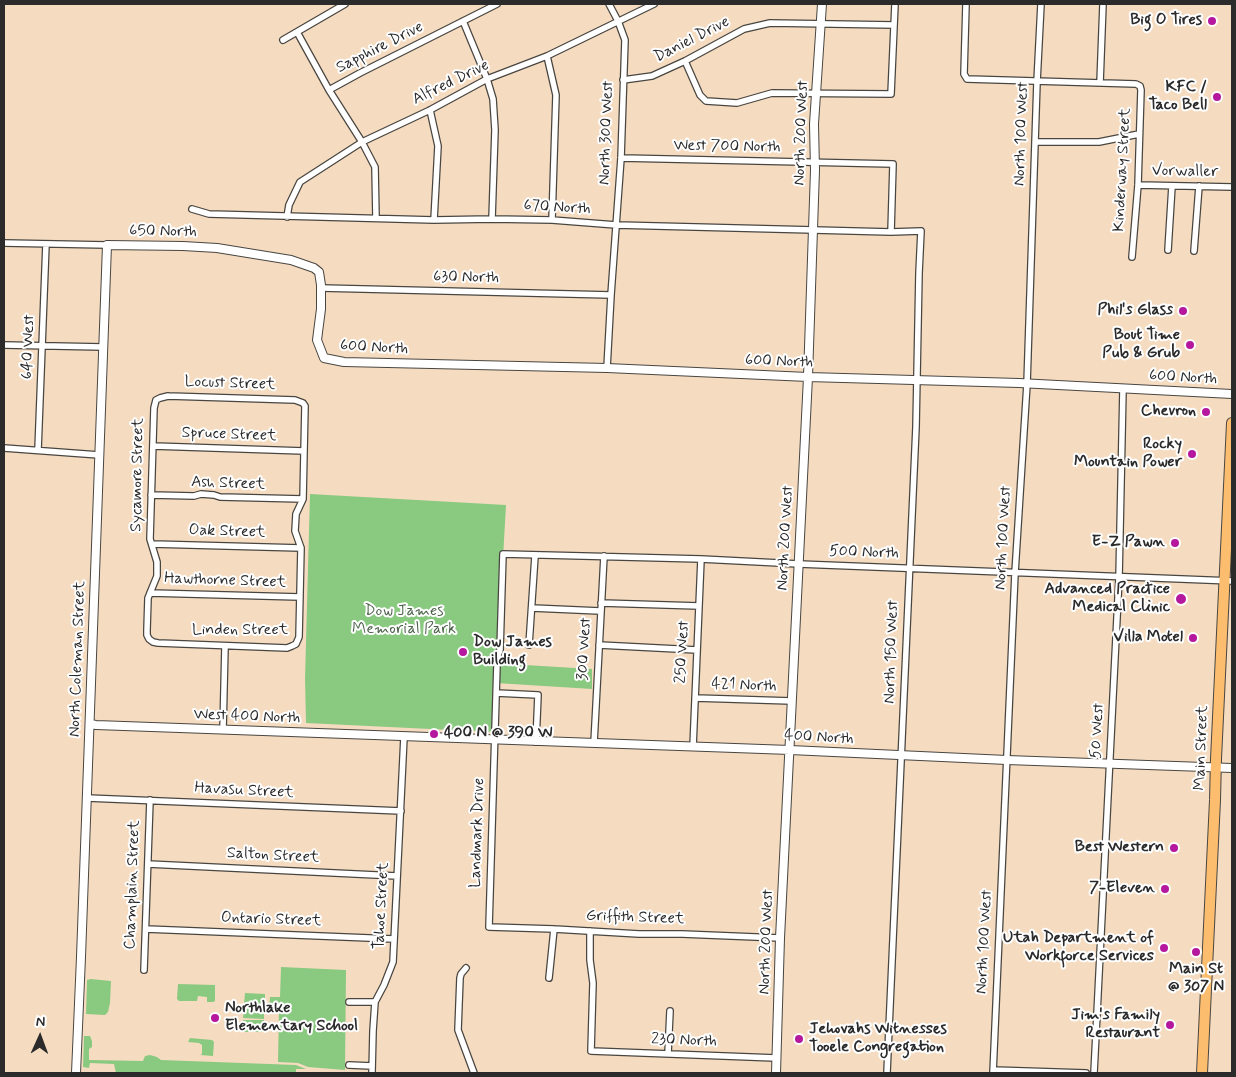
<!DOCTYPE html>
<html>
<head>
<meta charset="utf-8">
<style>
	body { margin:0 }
	#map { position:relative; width:1236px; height:1077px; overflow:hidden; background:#f5dcc0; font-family:Mynerve,sans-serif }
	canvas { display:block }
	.frame { position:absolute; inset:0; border:5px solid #2b2b2b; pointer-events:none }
	.north { position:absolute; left:15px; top:1012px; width:50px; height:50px; -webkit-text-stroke:4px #fff; paint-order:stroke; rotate:2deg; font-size:14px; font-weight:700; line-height:20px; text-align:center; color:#2b2b2b }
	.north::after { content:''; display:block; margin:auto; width:18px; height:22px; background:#2b2b2b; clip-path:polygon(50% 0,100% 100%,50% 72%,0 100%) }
</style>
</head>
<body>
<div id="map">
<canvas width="1236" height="1077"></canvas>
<div class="frame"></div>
<div class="north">N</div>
</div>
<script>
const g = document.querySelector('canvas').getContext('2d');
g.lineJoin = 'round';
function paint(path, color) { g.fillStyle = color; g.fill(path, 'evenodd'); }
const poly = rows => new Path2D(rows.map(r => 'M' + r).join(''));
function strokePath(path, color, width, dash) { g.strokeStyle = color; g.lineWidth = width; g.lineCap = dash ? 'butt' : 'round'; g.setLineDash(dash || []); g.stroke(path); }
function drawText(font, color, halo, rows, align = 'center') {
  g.font = font + ' Mynerve,sans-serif'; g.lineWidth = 4; g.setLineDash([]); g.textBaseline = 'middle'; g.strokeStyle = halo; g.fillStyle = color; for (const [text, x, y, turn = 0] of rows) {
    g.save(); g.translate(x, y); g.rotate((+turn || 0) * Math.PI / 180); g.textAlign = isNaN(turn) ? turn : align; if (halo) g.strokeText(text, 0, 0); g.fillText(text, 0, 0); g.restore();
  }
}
paint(poly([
	[310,494,506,505,497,664,506,664,506,662,525,663,525,665,592,669,592,689,496,683,493,732,306,723,305,679],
	[281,967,346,970,345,1070,308,1067,298,1063,278,1062,279,1011,269,1010,270,997,280,997],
	[91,979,111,981,110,1003,108,1012,105,1015,86,1014,87,982,87,980],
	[178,984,215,985,215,1001,213,1002,207,1002,207,997,198,996,197,1001,179,1001,177,999],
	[245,993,265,994,265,1005,244,1004],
	[244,1006,264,1007,264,1019,243,1018],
	[243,1020,264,1020,264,1032,243,1032],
	[84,1036,90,1036,92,1041,92,1047,89,1049,89,1060,143,1061,145,1056,150,1055,157,1057,161,1060,296,1065,306,1069,296,1069,296,1073,116,1073,114,1064,90,1063,89,1068,83,1067],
	[190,1038,212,1040,214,1042,213,1056,200,1055,202,1054,202,1045,199,1043,188,1042]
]), '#8ac980');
const minor = poly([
	[966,4,964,74,967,79,1136,84,1140,86,1141,90,1138,185,1132,257],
	[463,21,487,79,493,99,495,130,492,219],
	[297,32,329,90,362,142,375,167,376,218],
	[283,40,345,4],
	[547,56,556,95,552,220],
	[685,61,700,95,706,101,737,103,772,93,891,94,895,4],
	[623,80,652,76,685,61,744,29,770,23,894,25],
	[1100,83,1103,4],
	[329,90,360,73,497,4],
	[430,110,438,146,434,220],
	[1036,142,1099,142,1139,134],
	[621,158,893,164,891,232],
	[1138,185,1232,187],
	[192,209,209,214,434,220,492,219,552,220,616,225,814,230,891,232,921,231,919,273,916,427,887,1073],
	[287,217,289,205,300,182,362,142,430,110,487,79,547,56,654,4],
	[4,243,107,245],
	[1168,250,1172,186],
	[1194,251,1199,186],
	[321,288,611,295],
	[4,345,103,347],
	[607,368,611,295,621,158,625,40,618,21,609,4],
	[168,396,295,400,303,403,305,406,303,499,296,514,295,531,301,548,299,637,296,644,292,646,287,648,158,643,153,642,149,639,147,635,147,630,148,598,157,576,157,562,150,539,154,408,156,400,160,398,168,396],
	[153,446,304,451],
	[4,448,99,455],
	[38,450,46,244],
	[151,495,194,496,201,494,214,495,220,497,303,499],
	[152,544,301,548],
	[150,593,300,597],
	[601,603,699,606],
	[532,608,600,611],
	[529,645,535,556],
	[599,645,697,650],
	[496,693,538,695,536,742],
	[695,698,792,701],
	[223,730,225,646],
	[594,743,604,556],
	[693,747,701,559],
	[87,798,401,811],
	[148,864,397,876],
	[146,929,394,939],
	[590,931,590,960,593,983,591,1051,776,1058],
	[780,938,682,934,639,934,554,929,489,927,497,664,497,658,500,650,503,554,701,559,799,564,1232,581],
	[466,968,461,974,460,978,458,1030,474,1073],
	[144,970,150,800],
	[549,978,554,929],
	[349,1002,375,1002],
	[668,1054,670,1011],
	[349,1065,372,1066],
	[993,1070,1086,1073],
	[372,1073,373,1031,375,1002,384,985,393,962,404,737],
	[993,1073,1015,573,1027,384,1037,82,1041,4],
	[1094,1073,1119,578,1123,389]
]);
const tertiary = poly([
	[90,724,96,725,790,750,1007,760,1232,768],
	[76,1073,81,957,107,245,183,246,217,248,291,260,314,268,319,272,321,285,321,309,317,340,324,358,344,362,607,368,808,377,1019,383,1232,394],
	[776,1073,780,938,808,377,815,170,814,124,822,4]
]);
const trunk = poly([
	[1202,1073,1215,800,1216,759,1232,423]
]);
strokePath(minor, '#494641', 8);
strokePath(tertiary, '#494641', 10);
strokePath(trunk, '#494641', 12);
strokePath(minor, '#fff', 5.5);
strokePath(tertiary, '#fff', 8);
strokePath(trunk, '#fcbd6f', 10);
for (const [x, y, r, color] of [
	[1212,21,5,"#b5179e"],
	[1217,97,5,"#b5179e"],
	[1183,311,5,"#b5179e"],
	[1190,345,5,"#b5179e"],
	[1206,412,5,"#b5179e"],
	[1192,454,5,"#b5179e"],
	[1175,543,5,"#b5179e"],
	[1181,599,6,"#b5179e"],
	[1193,638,5,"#b5179e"],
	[463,652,5,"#b5179e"],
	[434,734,5,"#b5179e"],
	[1174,848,5,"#b5179e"],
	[1165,889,5,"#b5179e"],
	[1164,948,5,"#b5179e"],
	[1196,952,5,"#b5179e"],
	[215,1018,5,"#b5179e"],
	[1170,1025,5,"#b5179e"],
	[799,1039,5,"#b5179e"]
]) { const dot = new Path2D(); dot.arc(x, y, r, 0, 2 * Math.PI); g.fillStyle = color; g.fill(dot); strokePath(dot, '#fff', 2); }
drawText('bold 16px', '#2b2b2b', '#fff', [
	["Big O Tires",1202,21],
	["KFC /",1207,88],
	["Taco Bell",1207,106],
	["Phil's Glass",1173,311],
	["Bout Time",1180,336],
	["Pub & Grub",1180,354],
	["Chevron",1196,412],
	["Rocky",1182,445],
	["Mountain Power",1182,463],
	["E-Z Pawn",1165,543],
	["Advanced Practice",1170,590],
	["Medical Clinic",1170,608],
	["Villa Motel",1183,638],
	["Dow James",473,643,"left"],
	["Building",473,661,"left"],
	["400 N @ 390 W",444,734,"left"],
	["Best Western",1164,848],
	["7-Eleven",1155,889],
	["Utah Department of",1154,939],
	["Workforce Services",1154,957],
	["Main St",1196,970,"center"],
	["@ 307 N",1196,988,"center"],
	["Northlake",225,1009,"left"],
	["Elementary School",225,1027,"left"],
	["Jim's Family",1160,1016],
	["Restaurant",1160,1034],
	["Jehovahs Witnesses",809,1030,"left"],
	["Tooele Congregation",809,1048,"left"]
], 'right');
drawText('16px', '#2b2b2b', '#fff', [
	["Daniel Drive",692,40,-27],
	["Sapphire Drive",380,48,-27],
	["Alfred Drive",451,83,-26],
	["North 300 West",607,133,-88],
	["North 200 West",802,133,-88],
	["North 100 West",1022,134,-88],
	["West 700 North",727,147,1],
	["Kinderway Street",1123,170,-87],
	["Vorwaller",1185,172,1],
	["670 North",557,208,3],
	["650 North",163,232,1],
	["630 North",466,278,1],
	["640 West",29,347,-88],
	["600 North",374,348,3],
	["600 North",779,362,2],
	["600 North",1183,378,3],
	["Locust Street",230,384,2],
	["Spruce Street",229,435,2],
	["Sycamore Street",138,475,-89],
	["Ash Street",228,484,2],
	["Oak Street",227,532,2],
	["North 200 West",786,538,-87],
	["North 100 West",1004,538,-87],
	["500 North",864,553,2],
	["Hawthorne Street",225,581,2],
	["Linden Street",240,631],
	["300 West",585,649,-87],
	["250 West",683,652,-87],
	["North 150 West",892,652,-88],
	["North Coleman Street",78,659,-88],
	["421 North",744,686,2],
	["West 400 North",247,717,2],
	["50 West",1098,731,-87],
	["400 North",819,738,3],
	["Main Street",1202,748,-88],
	["Havasu Street",244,791,3],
	["Landmark Drive",478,833,-88],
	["Salton Street",273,856,3],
	["Champlain Street",133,885,-88],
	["Tahoe Street",382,906,-87],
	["Griffith Street",635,918,2],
	["Ontario Street",271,920,2],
	["North 200 West",767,942,-88],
	["North 100 West",985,942,-87],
	["230 North",684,1041,2]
]);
drawText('16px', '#4c6249', '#fff', [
	["Dow James",404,612],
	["Memorial Park",404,630]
]);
</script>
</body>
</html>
